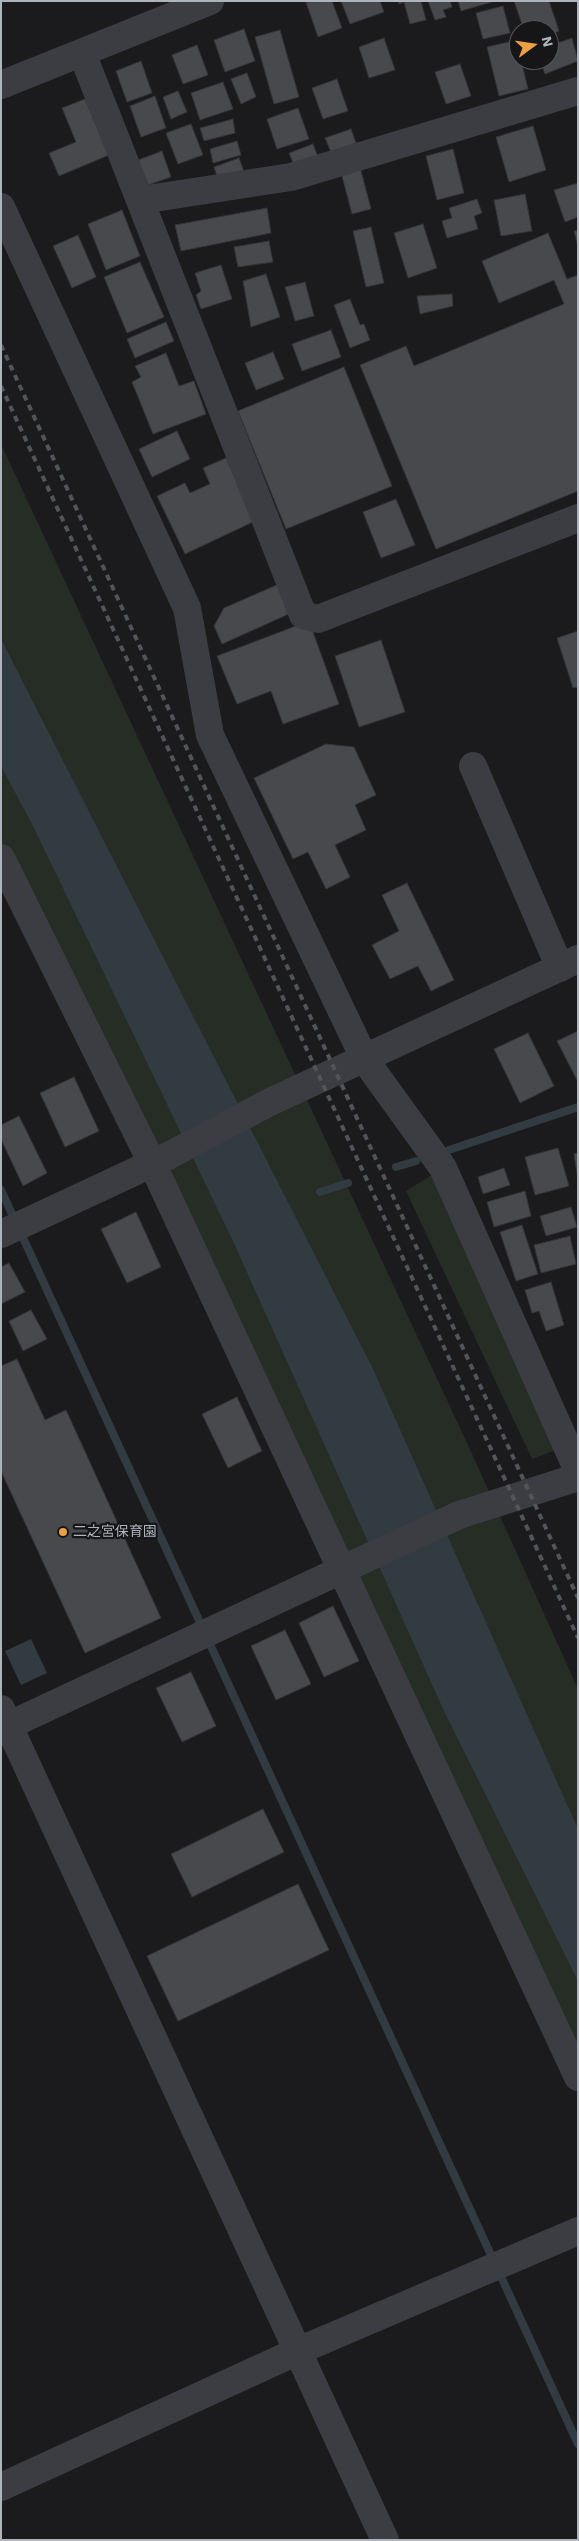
<!DOCTYPE html>
<html>
<head>
<meta charset="utf-8">
<style>
	body { margin:0 }
	#map { position:relative; width:579px; height:2541px; overflow:hidden; background:#1b1b1d; font-family:"Work Sans",sans-serif }
	canvas { display:block }
	.frame { position:absolute; inset:0; border:2px solid #aeb3bc; pointer-events:none }
	.north { position:absolute; left:509px; top:20px; width:50px; height:50px; box-sizing:border-box; background:#161618; border:1px solid #53555a; border-radius:50%; rotate:76deg; font-size:14px; font-weight:700; line-height:20px; text-align:center; color:#aeb3bc }
	.north::after { content:''; display:block; margin:auto; width:18px; height:22px; background:#eaa145; clip-path:polygon(50% 0,100% 100%,50% 72%,0 100%) }
</style>
</head>
<body>
<div id="map">
<canvas width="579" height="2541"></canvas>
<div class="frame"></div>
<div class="north">N</div>
</div>
<script>
const g = document.querySelector('canvas').getContext('2d');
g.lineJoin = 'round';
function paint(path, color) { g.fillStyle = color; g.fill(path, 'evenodd'); }
const poly = rows => new Path2D(rows.map(r => 'M' + r).join(''));
function strokePath(path, color, width, dash) { g.strokeStyle = color; g.lineWidth = width; g.lineCap = dash ? 'butt' : 'round'; g.setLineDash(dash || []); g.stroke(path); }
function drawText(font, color, halo, rows, align = 'center') {
  g.font = font + ' "Work Sans","Noto Sans JP",sans-serif'; g.lineWidth = 4.5; g.setLineDash([]); g.textBaseline = 'middle'; g.strokeStyle = halo; g.fillStyle = color; for (const [text, x, y, turn = 0] of rows) {
    g.save(); g.translate(x, y); g.rotate((+turn || 0) * Math.PI / 180); g.textAlign = isNaN(turn) ? turn : align; if (halo) g.strokeText(text, 0, 0); g.fillText(text, 0, 0); g.restore();
  }
}
paint(poly([
	[1,444,468,1445,578,1689,578,2077,1,858],
	[432,1175,556,1450,532,1459,406,1191]
]), '#252d25');
paint(poly([
	[1,639,373,1369,578,1829,578,1981,444,1711,232,1239,33,826,1,766],
	[31,1639,47,1673,21,1685,5,1651]
]), '#313b41');
strokePath(poly([
	[449,1150,578,1107],
	[396,1167,416,1161],
	[1,1190,578,2444],
	[320,1192,348,1183]
]), '#313b41', 8);
const building = poly([
	[332,1,342,28,318,37,306,2,332,1],
	[341,1,380,1,384,12,350,24,341,1],
	[398,1,421,1,426,20,410,24,404,2,399,4,398,1],
	[428,1,450,1,452,7,443,10,446,17,435,20,428,1],
	[458,1,495,1,461,11,458,1],
	[514,1,549,1,559,31,549,35,549,30,524,30,514,1],
	[503,6,510,33,483,39,476,13,503,6],
	[244,29,255,61,225,72,214,40,244,29],
	[280,30,299,97,274,104,255,37,280,30],
	[384,38,395,70,369,78,359,47,384,38],
	[572,38,578,61,545,74,540,60,549,60,549,46,572,38],
	[517,40,519,60,521,60,528,89,499,96,487,47,517,40],
	[197,45,208,75,183,84,172,55,197,45],
	[141,61,152,93,127,102,116,71,141,61],
	[460,64,471,96,446,104,435,72,460,64],
	[247,73,256,97,241,104,231,79,247,73],
	[337,79,348,111,323,119,312,88,337,79],
	[223,82,233,109,200,120,191,93,223,82],
	[178,91,187,112,171,119,163,97,178,91],
	[155,96,166,128,141,137,130,106,155,96],
	[85,99,109,155,59,176,49,153,76,142,62,108,85,99],
	[298,108,309,139,277,149,267,119,298,108],
	[233,119,235,133,204,141,200,128,233,119],
	[191,124,203,155,178,164,166,133,191,124],
	[533,126,546,170,509,182,496,137,533,126],
	[351,129,356,143,331,152,325,138,351,129],
	[237,141,241,155,213,163,210,149,237,141],
	[313,144,318,157,295,167,289,153,313,144],
	[453,149,464,193,437,200,426,156,453,149],
	[162,151,171,177,148,185,138,160,162,151],
	[239,158,244,172,219,182,214,167,239,158],
	[360,167,371,209,352,214,341,172,360,167],
	[578,183,578,217,565,222,554,190,578,183],
	[525,194,532,231,501,236,494,200,525,194],
	[477,199,482,213,474,216,478,229,447,238,442,221,452,218,449,208,477,199],
	[267,208,271,233,181,251,175,225,267,208],
	[122,210,140,256,106,270,88,224,122,210],
	[423,224,437,268,408,278,394,233,423,224],
	[371,227,384,283,366,287,353,231,371,227],
	[578,230,578,246,574,231,578,230],
	[548,233,567,279,578,275,578,491,436,549,360,365,406,346,414,366,564,304,554,280,499,303,482,261,548,233],
	[78,235,96,277,72,288,53,246,78,235],
	[269,241,273,262,238,267,234,247,269,241],
	[140,262,164,317,127,333,104,277,140,262],
	[221,265,232,299,201,309,196,295,201,291,195,273,221,265],
	[266,274,280,317,251,327,243,281,266,274],
	[305,282,314,316,295,321,285,287,305,282],
	[452,294,453,306,420,314,417,296,452,294],
	[350,299,360,325,364,324,370,340,350,348,334,305,350,299],
	[166,322,174,341,135,358,127,339,166,322],
	[331,330,341,357,302,371,292,344,331,330],
	[273,352,284,379,256,390,245,363,273,352],
	[166,353,179,386,194,381,206,414,153,434,132,382,141,377,135,366,166,353],
	[344,367,392,486,286,529,238,411,344,367],
	[177,431,190,459,152,477,139,449,177,431],
	[226,458,255,521,185,554,157,496,185,483,190,493,210,484,203,468,226,458],
	[396,499,415,545,381,558,363,512,396,499],
	[279,584,291,613,222,644,214,626,224,608,279,584],
	[309,621,339,704,283,724,271,691,237,704,217,656,309,621],
	[578,631,578,687,573,688,557,638,578,631],
	[381,640,405,712,359,727,335,656,381,640],
	[326,744,354,747,376,795,355,805,366,830,335,845,350,877,326,889,308,852,293,859,254,778,326,744],
	[407,883,454,980,431,991,418,966,390,979,372,945,399,931,382,895,407,883],
	[578,1031,578,1082,557,1041,578,1031],
	[528,1033,554,1086,520,1103,494,1049,528,1033],
	[74,1077,99,1131,65,1147,40,1093,74,1077],
	[19,1116,47,1173,23,1186,1,1139,1,1125,19,1116],
	[558,1148,569,1186,535,1195,525,1157,558,1148],
	[578,1153,578,1173,577,1173,574,1154,578,1153],
	[504,1168,510,1185,483,1194,478,1177,504,1168],
	[525,1191,531,1216,494,1227,487,1202,525,1191],
	[571,1207,577,1227,546,1236,540,1216,571,1207],
	[136,1212,161,1267,127,1283,101,1229,136,1212],
	[522,1225,538,1274,516,1281,500,1232,522,1225],
	[570,1236,576,1264,541,1273,534,1245,570,1236],
	[9,1263,25,1292,1,1304,1,1267,9,1263],
	[551,1282,564,1325,546,1331,539,1311,532,1313,525,1290,551,1282],
	[31,1310,47,1339,23,1351,9,1321,31,1310],
	[17,1359,45,1420,66,1410,161,1618,85,1653,1,1471,1,1366,17,1359],
	[237,1397,262,1451,228,1468,202,1414,237,1397],
	[333,1606,359,1661,324,1677,299,1623,333,1606],
	[285,1630,311,1684,276,1700,251,1646,285,1630],
	[191,1672,216,1726,182,1742,156,1688,191,1672],
	[263,1809,284,1852,192,1897,171,1854,263,1809],
	[298,1884,329,1950,178,2021,147,1956,298,1884]
]);
paint(building, '#48494d');
strokePath(building, '#353539', 1);
strokePath(poly([
	[82,53,303,615,318,619,578,518],
	[141,200,291,177,578,91],
	[1,207,187,608,210,735,365,1060,443,1168,578,1471],
	[473,766,560,968],
	[1,858,152,1163,578,2077],
	[1,1709,385,2540],
	[1,1729,459,1515,578,1477],
	[1,2487,298,2351,578,2231]
]), '#3c3d42', 28);
strokePath(poly([
	[1,85,210,1],
	[1,1234,168,1156,270,1102,578,959]
]), '#3c3d42', 28);
strokePath(poly([
	[1,345,578,1598],
	[1,386,578,1638]
]), '#515459', 4, [6, 5]);
for (const [x, y, r, color] of [
	[63,1532,5,"#eaa145"]
]) { const dot = new Path2D(); dot.arc(x, y, r, 0, 2 * Math.PI); g.fillStyle = color; g.fill(dot); strokePath(dot, '#161618', 2); }
drawText('14px', '#aeb3bc', '#161618', [
	["二之宮保育園",73,1532]
], 'left');
</script>
</body>
</html>
